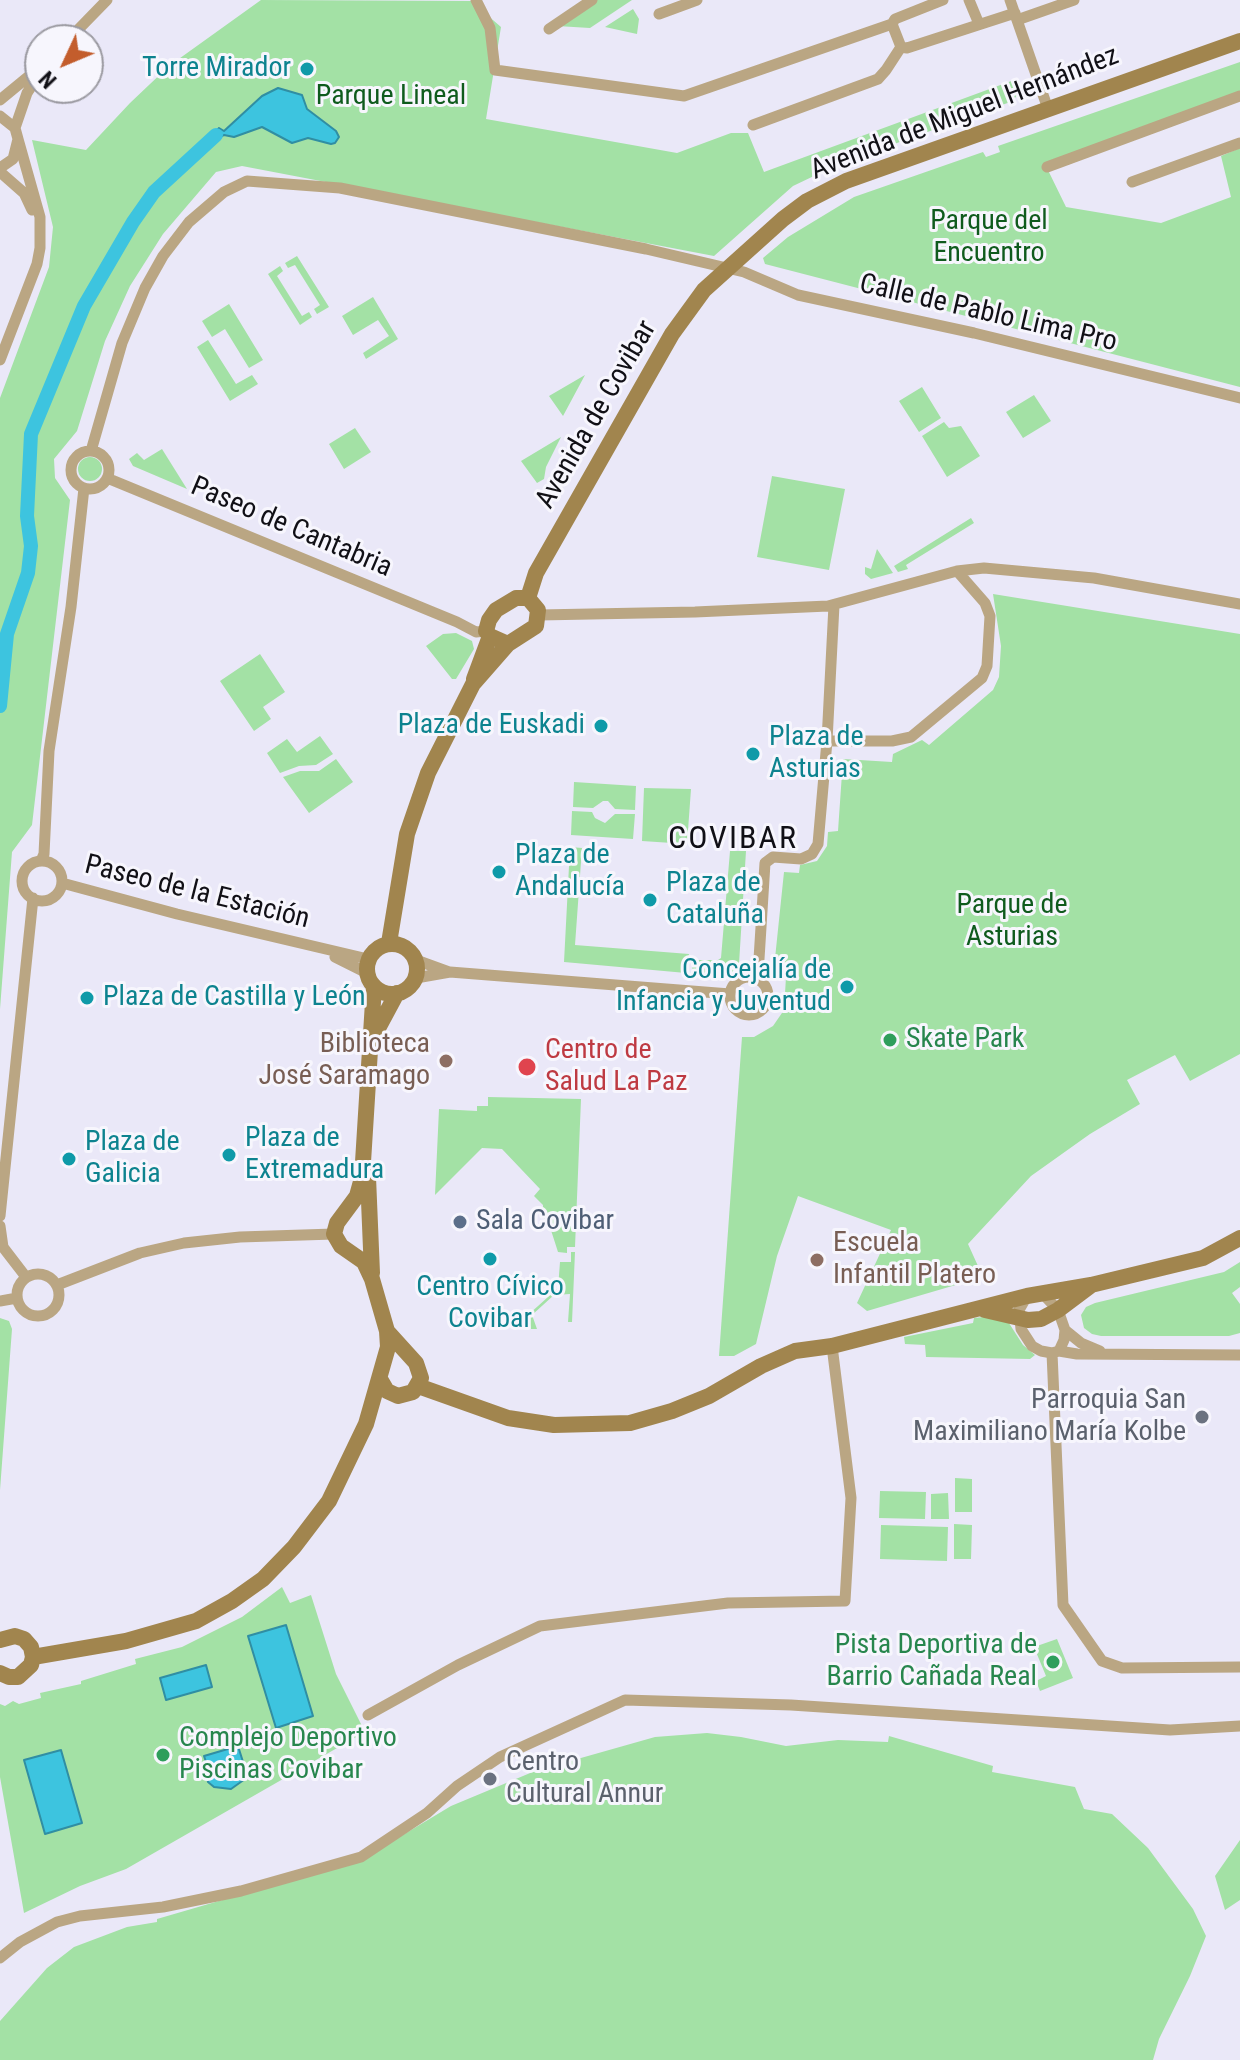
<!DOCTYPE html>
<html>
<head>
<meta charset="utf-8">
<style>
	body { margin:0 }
	#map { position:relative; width:1240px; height:2060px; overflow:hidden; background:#eae8f8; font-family:"Roboto Condensed",sans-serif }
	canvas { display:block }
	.north { position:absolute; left:24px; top:24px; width:80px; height:80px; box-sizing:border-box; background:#f7f6fd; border:2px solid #9b9aa1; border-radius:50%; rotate:226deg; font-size:22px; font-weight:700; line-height:32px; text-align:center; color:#111016 }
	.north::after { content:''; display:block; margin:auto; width:28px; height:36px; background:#c35d2c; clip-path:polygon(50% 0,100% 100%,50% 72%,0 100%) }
</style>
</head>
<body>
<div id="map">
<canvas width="1240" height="2060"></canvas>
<div class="north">N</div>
</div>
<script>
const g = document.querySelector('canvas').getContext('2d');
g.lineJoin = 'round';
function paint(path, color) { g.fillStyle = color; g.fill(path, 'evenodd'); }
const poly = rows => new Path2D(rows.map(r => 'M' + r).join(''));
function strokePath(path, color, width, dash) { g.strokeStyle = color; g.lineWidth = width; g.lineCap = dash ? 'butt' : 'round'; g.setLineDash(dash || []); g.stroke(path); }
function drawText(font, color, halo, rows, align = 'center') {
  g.font = font + ' "Roboto Condensed",sans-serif'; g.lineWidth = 6; g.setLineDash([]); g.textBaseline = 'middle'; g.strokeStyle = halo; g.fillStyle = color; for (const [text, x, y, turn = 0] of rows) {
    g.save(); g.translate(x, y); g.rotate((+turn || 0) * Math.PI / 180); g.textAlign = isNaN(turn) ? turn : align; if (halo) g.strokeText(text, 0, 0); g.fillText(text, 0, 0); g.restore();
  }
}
paint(poly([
	[261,0,471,1,501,27,486,119,677,153,731,133,748,133,764,172,1014,80,1019,92,1013,101,839,164,793,186,714,256,242,166,216,172,163,234,130,286,105,341,77,431,54,459,55,478,70,500,32,825,12,852,0,1009,0,398,49,267,53,227,32,140,86,150,130,103,169,66],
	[596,0,632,0,590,28,557,26],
	[633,9,639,19,637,34,605,27],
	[1240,62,1240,93,1045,164,1066,207,1161,223,1231,197,1221,156,1240,148,1240,387,765,264,763,258,788,237,854,197,983,152,986,157,1000,152,998,146],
	[297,256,329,307,317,314,314,309,320,305,295,265,288,268,285,263],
	[280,266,283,271,277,276,302,316,309,312,312,317,300,325,268,274],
	[373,297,398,339,366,359,363,353,389,336,378,320,353,335,342,316],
	[229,304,263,360,249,368,225,329,212,337,202,321],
	[208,340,236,384,252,375,258,384,230,401,197,347],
	[585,375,563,416,549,396],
	[922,387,941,418,919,432,899,401],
	[1034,395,1051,421,1023,438,1006,412],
	[944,422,949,428,961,426,980,456,947,477,922,436],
	[355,428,371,452,344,469,329,444],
	[561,437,546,467,544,479,537,483,521,461],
	[162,449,187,489,133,466,129,459,137,453,144,460],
	'78 469a12 12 0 1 1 24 0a12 12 0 1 1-24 0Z',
	[772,476,845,489,829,570,757,557],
	[971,518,974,523,906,565,908,569,898,572,894,566],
	[877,549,893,573,871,579,865,574,865,567,871,569],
	[993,594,1240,634,1240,1054,1190,1081,1175,1055,1127,1080,1140,1104,1090,1134,1031,1176,968,1244,983,1277,867,1311,857,1303,891,1230,798,1196,777,1256,756,1344,734,1356,719,1356,742,1037,754,1037,773,1026,784,1010,786,977,774,968,784,872,799,873,800,865,817,861,827,846,828,832,838,831,843,759,892,762,893,754,922,740,929,745,993,690,999,677,1001,646],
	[456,633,472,641,474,649,456,679,452,679,426,646,443,634],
	[260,654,285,692,263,707,271,719,254,731,220,681],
	[320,736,333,754,316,765,299,766,280,773,267,753,287,739,297,752],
	[336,759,353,782,309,813,283,777,300,771,319,771],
	[574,782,636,786,635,810,615,809,608,801,603,801,593,808,573,807],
	[644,788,691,789,687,844,642,841],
	[572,811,592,812,595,818,605,823,615,814,635,814,633,839,571,835],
	[570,847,582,848,575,945,689,954,686,973,564,962],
	[730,851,746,851,739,964,732,974,726,975,692,974,693,960,718,960,721,958],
	[488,1097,581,1099,575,1247,567,1247,567,1253,558,1252,549,1224,543,1217,543,1205,534,1196,540,1189,502,1149,482,1148,435,1195,439,1109,477,1111,477,1106,488,1106],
	[571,1252,575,1252,572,1322,568,1322,570,1294,554,1295,532,1315,537,1329,531,1329,528,1315,558,1288,560,1262,571,1262],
	[1240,1262,1240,1287,1232,1293,1240,1304,1240,1333,1229,1336,1101,1336,1092,1334,1084,1328,1081,1315,1086,1307,1095,1303,1224,1272],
	[994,1316,1007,1320,1023,1345,1035,1355,1030,1359,926,1357,925,1345,905,1344,904,1337,973,1323,974,1318],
	[0,1318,9,1321,12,1329,0,1490],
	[955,1478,972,1479,972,1512,955,1512],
	[880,1491,926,1492,925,1519,879,1518],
	[948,1493,949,1519,931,1519,931,1494],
	[954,1524,972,1525,971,1559,954,1559],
	[881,1525,948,1527,947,1561,880,1559],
	[282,1587,290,1603,311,1595,336,1674,365,1732,126,1869,80,1886,24,1913,0,1777,0,1704,5,1706,13,1701,19,1704,41,1698,40,1693,81,1684,81,1681,136,1664,135,1659,182,1647,242,1617],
	[1057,1639,1073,1678,1040,1691,1036,1681,1046,1676,1034,1647],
	[707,1733,741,1737,786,1746,838,1740,888,1742,889,1736,993,1766,992,1772,1075,1787,1084,1809,1112,1814,1148,1848,1193,1909,1206,1936,1190,1976,1159,2039,1153,2060,0,2060,0,2021,47,1968,74,1947,127,1927,157,1922,157,1919,363,1859,451,1806,535,1771,655,1737],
	[1240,1840,1240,1900,1225,1910,1215,1876]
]), '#a3e1a5');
const water = poly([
	[278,88,302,95,307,109,336,131,339,137,335,143,331,144,308,138,292,143,262,127,234,137,224,135,219,138,214,134,219,128,224,131,262,96,278,88],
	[286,1625,313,1716,276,1728,248,1636,286,1625],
	[206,1665,212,1687,166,1700,160,1678,206,1665],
	[238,1746,244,1765,248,1764,249,1771,245,1779,231,1789,214,1787,208,1782,207,1775,210,1774,204,1756,238,1746],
	[61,1750,82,1823,45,1834,24,1760,61,1750]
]);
paint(water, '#3dc4df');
strokePath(water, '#308ea3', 2);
strokePath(poly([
	[0,706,7,634,28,573,31,546,27,516,31,434,84,306,133,222,154,192,216,135]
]), '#3dc4df', 14);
strokePath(poly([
	[476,0,490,28,495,70,684,96,892,24,895,19,943,0],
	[969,0,979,24],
	[1010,0,1048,109],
	[659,14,697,0],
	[1017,20,1074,0],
	[892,24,901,47],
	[549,29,592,0],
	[68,40,107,0],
	[901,47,907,48,1015,13],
	[0,100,40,67],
	[0,116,15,128,18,139,13,159,0,168],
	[753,125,878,79,886,70,901,47],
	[15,128,27,93,40,73],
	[1047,167,1240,96],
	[0,172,24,193,32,210],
	[1132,182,1240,143],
	[0,360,37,264,40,248,40,217,18,139],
	[91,451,122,343,145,288,163,256,189,222,224,192,247,181,340,188,646,249,744,272,798,295,974,333,1240,398],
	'71 470a19 19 0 1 1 38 0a19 19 0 1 1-38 0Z',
	[107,478,457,622,476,632,486,631],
	[539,615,695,612,828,606,957,571,984,568,1094,578,1240,604],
	[827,741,892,741,911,737,982,678,987,666,990,616,985,603,957,571],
	[41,861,44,854,49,751,71,607,84,488],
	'22 881a20 20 0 1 1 40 0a20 20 0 1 1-40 0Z',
	[62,883,177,914,368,959],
	[335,957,367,973],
	[416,960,449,972],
	'730 996a19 19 0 1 1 38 0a19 19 0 1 1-38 0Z',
	[416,978,450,972,730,994],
	[754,978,759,959,765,863,773,857,801,859,812,854,818,844,827,741,834,605],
	[0,1216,33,898],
	[0,1226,3,1247,26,1277],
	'17 1295a21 21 0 1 1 42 0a21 21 0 1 1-42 0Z',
	[57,1285,140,1253,184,1243,240,1237,334,1234],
	[1027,1296,1019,1310,1021,1329,1032,1346,1041,1351,1052,1353,1059,1351,1064,1340,1065,1330,1058,1310,1043,1294],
	[0,1301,17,1298],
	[1065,1330,1081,1343,1100,1351],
	[1059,1351,1077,1354,1240,1355],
	[1052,1353,1063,1605,1102,1661,1122,1668,1240,1667],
	[368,1715,458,1665,540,1626,728,1603,845,1601,851,1498,832,1346],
	[0,1958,20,1942,57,1922,80,1916,163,1907,241,1891,361,1857,427,1813,457,1786,500,1757,625,1700,791,1705,1170,1730,1240,1726]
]), '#baa683', 11);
strokePath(poly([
	[528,598,536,573,672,334,704,290,783,219,807,201,846,181,1240,41],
	[474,679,490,636],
	[389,943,407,834,428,773,473,684,508,644,536,626,538,610,528,598,516,598,496,610,489,620,486,631,490,636,508,644],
	'367 969a25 25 0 1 1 50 0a25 25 0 1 1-50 0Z',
	[375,1034,397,993],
	[368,1177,372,1273],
	[985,1310,1028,1320,1041,1319,1058,1310,1090,1286],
	[380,1379,387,1391,398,1396,413,1392,421,1378,416,1363,387,1331],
	[418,1386,508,1418,554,1425,630,1423,672,1411,709,1396,761,1366,795,1351,832,1346,1027,1296,1091,1285,1203,1258,1240,1238],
	[0,1640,15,1636,24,1639,31,1647,33,1657,31,1665,18,1677,9,1677,0,1673],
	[33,1657,126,1641,196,1621,232,1601,263,1579,294,1547,329,1501,366,1424,388,1347,387,1331,372,1279,364,1262,341,1246,334,1234,337,1223,357,1196,362,1178,374,986]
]), '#a1854e', 16);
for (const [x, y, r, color] of [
	[307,69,8,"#0f9aa8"],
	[601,726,8,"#0f9aa8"],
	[753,754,8,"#0f9aa8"],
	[499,872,8,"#0f9aa8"],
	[650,900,8,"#0f9aa8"],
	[847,987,8,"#0f9aa8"],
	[87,998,8,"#0f9aa8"],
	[890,1040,8,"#2e9e5b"],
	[446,1061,8,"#8d6e63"],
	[527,1067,10,"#e0444e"],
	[229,1155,8,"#0f9aa8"],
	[69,1159,8,"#0f9aa8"],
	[460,1222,8,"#5c6f8a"],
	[490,1259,8,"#0f9aa8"],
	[817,1260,8,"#8d6e63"],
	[1202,1417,8,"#6b7280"],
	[1053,1662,8,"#2e9e5b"],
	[163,1755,8,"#2e9e5b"],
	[490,1779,8,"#6b7280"]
]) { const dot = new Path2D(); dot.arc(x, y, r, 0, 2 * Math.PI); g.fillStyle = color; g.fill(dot); strokePath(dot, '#f7f6fd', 3); }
drawText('28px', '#0d838f', '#f7f6fd', [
	["Torre Mirador",291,69,"right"],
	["Plaza de Euskadi",585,726,"right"],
	["Plaza de",769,738],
	["Asturias",769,770],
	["Plaza de",515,856],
	["Andalucía",515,888],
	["Plaza de",666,884],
	["Cataluña",666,916],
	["Concejalía de",831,971,"right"],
	["Infancia y Juventud",831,1003,"right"],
	["Plaza de Castilla y León",103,998],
	["Plaza de",245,1139],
	["Extremadura",245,1171],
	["Plaza de",85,1143],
	["Galicia",85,1175],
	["Centro Cívico",490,1288,"center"],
	["Covibar",490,1320,"center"]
], 'left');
drawText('28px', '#0f5b1d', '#f7f6fd', [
	["Parque Lineal",391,97],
	["Parque del",989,222],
	["Encuentro",989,254],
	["Parque de",1012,906],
	["Asturias",1012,938]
]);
drawText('28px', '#111016', '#f7f6fd', [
	["Avenida de Miguel Hernández",965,114,-21],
	["Calle de Pablo Lima Pro",988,314,13],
	["Avenida de Covibar",597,415,-60],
	["Paseo de Cantabria",291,528,23],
	["Paseo de la Estación",197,893,14]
]);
drawText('28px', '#27864d', '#f7f6fd', [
	["Skate Park",906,1040],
	["Pista Deportiva de",1037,1646,"right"],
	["Barrio Cañada Real",1037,1678,"right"],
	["Complejo Deportivo",179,1739],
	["Piscinas Covibar",179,1771]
], 'left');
drawText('28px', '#785e54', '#f7f6fd', [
	["Biblioteca",430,1045],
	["José Saramago",430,1077],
	["Escuela",833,1244,"left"],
	["Infantil Platero",833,1276,"left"]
], 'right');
drawText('28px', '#be3a42', '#f7f6fd', [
	["Centro de",545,1051],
	["Salud La Paz",545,1083]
], 'left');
drawText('28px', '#4e5e75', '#f7f6fd', [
	["Sala Covibar",476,1222]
], 'left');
drawText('28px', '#5b616d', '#f7f6fd', [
	["Parroquia San",1186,1401],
	["Maximiliano María Kolbe",1186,1433],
	["Centro",506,1763,"left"],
	["Cultural Annur",506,1795,"left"]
], 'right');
g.letterSpacing = '2px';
drawText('32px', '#111016', '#f7f6fd', [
	["COVIBAR",733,840]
]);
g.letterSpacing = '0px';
</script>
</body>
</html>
